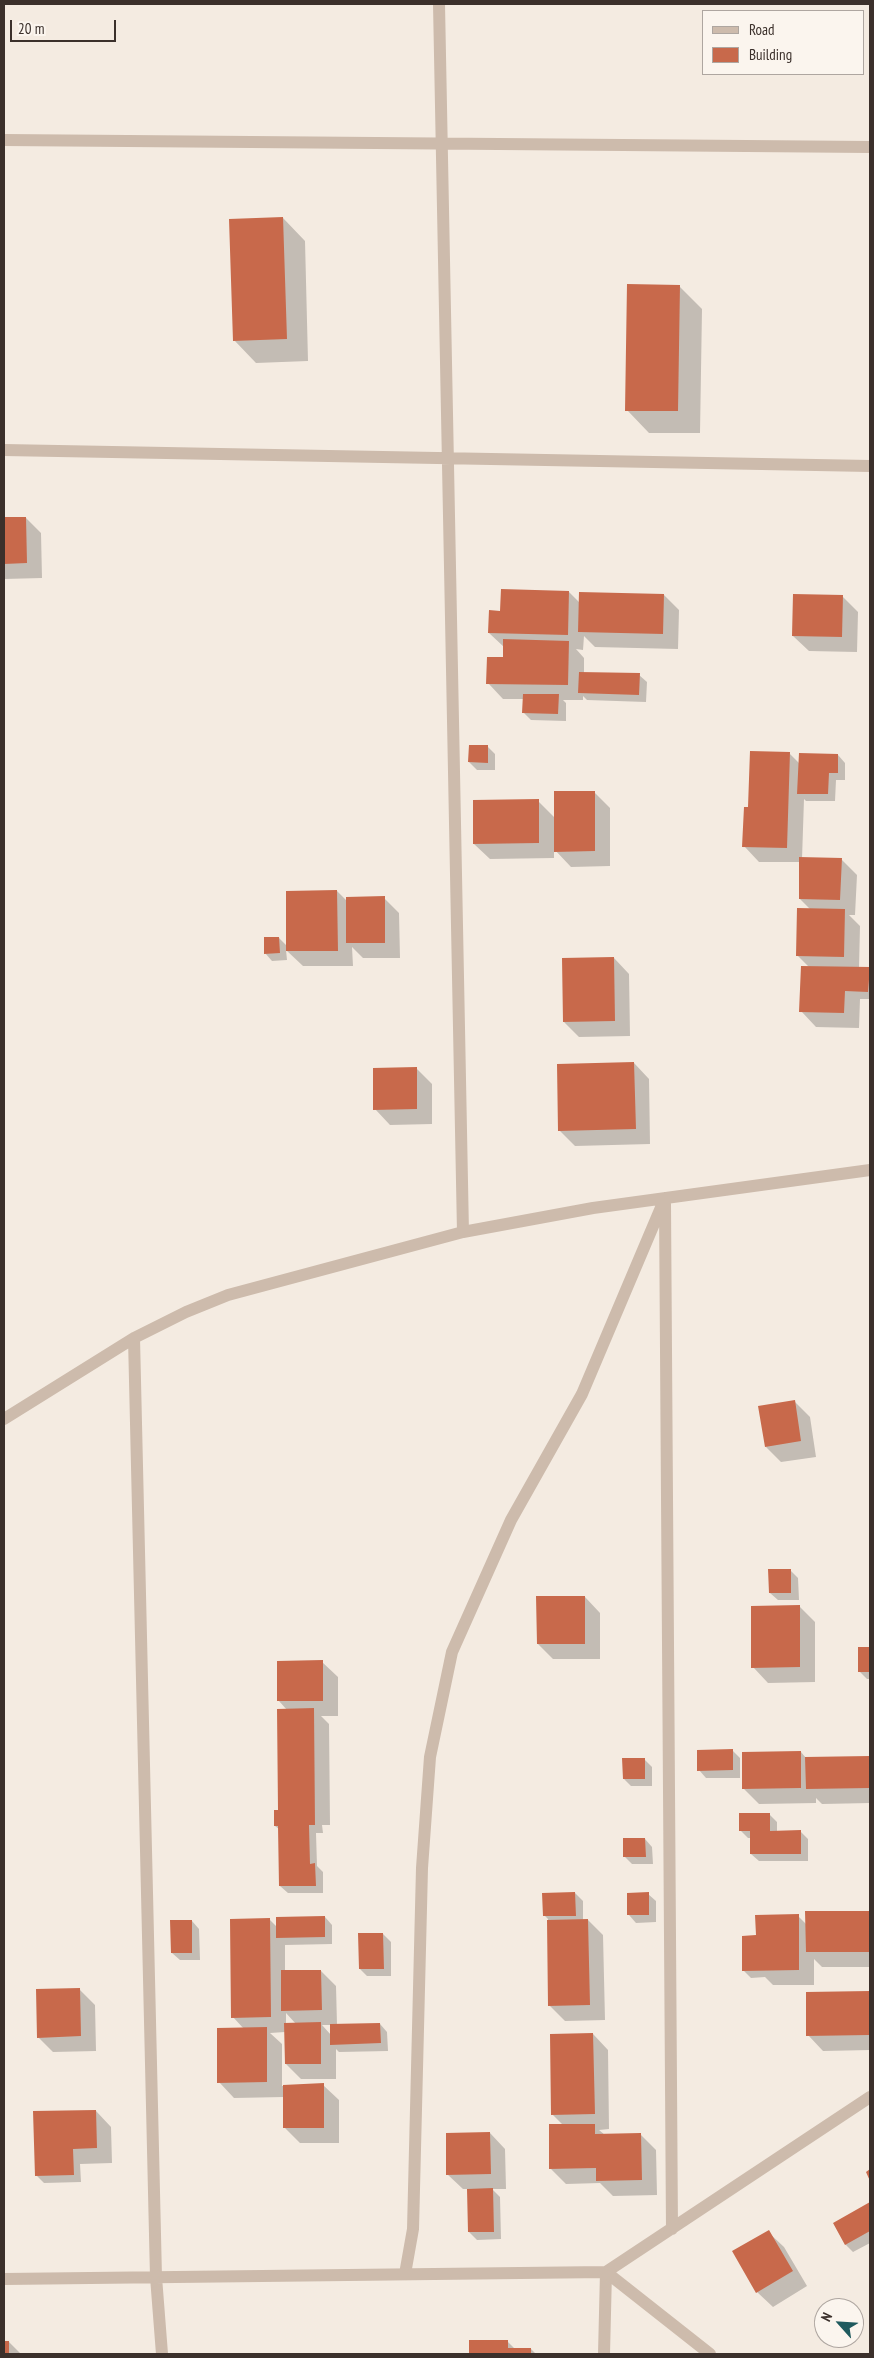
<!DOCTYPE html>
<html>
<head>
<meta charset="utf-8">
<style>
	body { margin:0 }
	#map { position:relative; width:874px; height:2358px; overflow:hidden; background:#f4ebe1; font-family:"PT Sans Narrow",sans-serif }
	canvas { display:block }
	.frame { position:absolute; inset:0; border:5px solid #3b302b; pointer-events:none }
	.legend { position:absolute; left:702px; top:10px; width:162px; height:65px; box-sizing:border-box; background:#fbf5ee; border:1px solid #aea6a0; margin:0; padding:6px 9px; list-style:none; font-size:15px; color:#3b302b }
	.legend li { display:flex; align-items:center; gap:10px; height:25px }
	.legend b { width:25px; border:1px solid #aea6a0 }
	.north { position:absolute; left:814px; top:2298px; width:50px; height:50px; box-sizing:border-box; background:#fbf5ee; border:1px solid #aea6a0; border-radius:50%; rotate:296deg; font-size:14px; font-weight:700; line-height:20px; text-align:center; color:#3b302b }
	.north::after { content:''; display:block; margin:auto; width:18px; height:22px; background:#1f5a5e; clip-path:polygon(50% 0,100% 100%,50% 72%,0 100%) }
	.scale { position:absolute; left:10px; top:20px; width:106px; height:22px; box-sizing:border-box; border:2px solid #3b302b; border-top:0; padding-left:6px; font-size:15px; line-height:18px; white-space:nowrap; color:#3b302b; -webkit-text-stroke:4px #fbf5ee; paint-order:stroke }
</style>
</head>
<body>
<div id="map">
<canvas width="874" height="2358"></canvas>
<div class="frame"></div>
<ul class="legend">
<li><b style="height:6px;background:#cdbbac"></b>Road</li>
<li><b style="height:14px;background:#c8694b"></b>Building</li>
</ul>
<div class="north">N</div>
<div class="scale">20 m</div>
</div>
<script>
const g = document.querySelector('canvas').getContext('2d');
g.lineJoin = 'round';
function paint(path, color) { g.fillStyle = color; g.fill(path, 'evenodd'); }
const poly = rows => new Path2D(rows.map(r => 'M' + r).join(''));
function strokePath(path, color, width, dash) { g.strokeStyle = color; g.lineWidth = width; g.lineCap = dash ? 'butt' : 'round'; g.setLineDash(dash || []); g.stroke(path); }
paint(poly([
	[283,218,305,241,308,361,256,363,234,340],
	[679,286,702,309,700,433,649,433,627,410],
	[4,518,26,518,41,533,42,578,4,579],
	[569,592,580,603,664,595,679,610,678,649,595,647,584,636,583,650,576,649,584,658,584,674,639,675,647,682,646,702,587,700,583,696,583,700,563,700,566,703,566,721,531,720,524,713,524,699,503,699,488,683,504,658,504,647,489,633,501,612],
	[842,596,858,612,857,652,809,651,793,636],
	[488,747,495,754,495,770,477,770,469,762],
	[789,753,800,764,838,755,845,763,845,780,836,780,835,801,806,801,804,799,802,859,841,859,857,875,855,915,849,915,860,926,859,968,870,970,870,999,860,999,859,1028,816,1027,801,1011,809,967,797,955,811,910,800,899,801,862,759,862,744,846,749,808],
	[594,792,610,808,610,866,571,867,554,849,554,858,490,859,474,844,538,801,555,818],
	[337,891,347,901,384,898,399,913,400,958,363,958,352,947,353,966,303,966,286,950,287,960,272,961,265,953,279,938,288,947],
	[614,958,629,974,630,1036,579,1037,564,1022],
	[634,1063,649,1079,650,1144,575,1146,559,1130],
	[416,1068,432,1084,432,1124,390,1125,375,1109],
	[794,1401,810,1417,816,1457,781,1462,766,1447],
	[790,1570,798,1578,799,1600,778,1600,770,1593],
	[585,1597,600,1613,600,1659,553,1659,538,1644],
	[799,1606,815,1622,815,1682,768,1683,753,1667],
	[859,1649,870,1649,870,1679,867,1679,859,1671],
	[322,1662,338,1677,338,1716,321,1716,329,1724,330,1825,322,1825,323,1833,316,1833,317,1866,323,1872,323,1893,288,1893,280,1886,279,1829,275,1826,280,1811,287,1710,279,1701],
	[733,1751,740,1758,740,1778,706,1778,699,1770],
	[801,1752,806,1758,870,1757,870,1803,822,1804,816,1798,816,1803,759,1804,743,1788],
	[644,1759,652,1767,652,1786,631,1786,624,1779],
	[770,1815,777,1822,777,1832,801,1832,808,1839,808,1861,759,1861,751,1854,751,1838,748,1838,740,1830],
	[645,1839,652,1847,653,1864,632,1864,624,1856],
	[575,1893,583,1901,583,1920,588,1920,603,1935,605,2020,565,2021,549,2005,548,1919,544,1915],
	[648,1894,656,1901,656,1922,636,1923,629,1915],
	[806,1912,870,1912,870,1967,822,1967,814,1959,814,1985,773,1985,765,1977,751,1978,743,1970,798,1916,806,1924],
	[325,1917,332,1925,332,1944,285,1945,285,1972,321,1971,336,1986,337,2025,380,2024,387,2032,388,2051,339,2052,336,2049,336,2079,301,2079,286,2064,285,2032,270,2033,282,2044,282,2086,323,2085,339,2100,339,2143,300,2143,285,2128,284,2097,234,2098,219,2082,244,2029,233,2017,269,1919,277,1927],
	[286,2013,296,2024,286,2024],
	[322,2025,331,2025,331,2035],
	[192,1921,199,1929,200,1960,180,1960,172,1953],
	[383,1934,391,1942,391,1976,367,1976,360,1969],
	[80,1990,95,2005,96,2051,53,2052,38,2037],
	[869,1992,870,2050,823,2051,808,2035],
	[593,2034,608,2050,609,2129,599,2130,605,2135,640,2134,656,2150,657,2195,613,2196,600,2183,566,2184,551,2169,563,2125,552,2114],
	[96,2111,111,2127,112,2163,80,2164,81,2182,44,2183,36,2175],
	[490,2133,505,2149,506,2189,492,2189,500,2197,501,2239,477,2240,469,2232,469,2189,463,2189,447,2174],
	[870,2204,870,2243,853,2252,846,2245,834,2224],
	[768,2232,784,2247,807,2286,773,2307,757,2292],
	[507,2341,515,2349,531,2349,536,2354,470,2354,470,2342],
	[4,2342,9,2342,21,2354,4,2354]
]), '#0003');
paint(poly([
	[283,217,287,339,233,341,229,219],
	[627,284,680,285,678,411,625,411],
	[4,517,26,517,27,563,4,564],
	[501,589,569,591,568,635,488,633,489,610,500,611],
	[579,592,664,594,663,634,578,632],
	[793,594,843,595,842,637,792,636],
	[503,639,569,641,568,685,486,684,487,657,503,657],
	[579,672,640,673,639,695,578,693],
	[523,694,559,694,558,714,522,713],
	[469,745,488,745,488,763,468,762],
	[750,751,790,752,787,848,742,847,744,807,748,807],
	[799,753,838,754,838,773,829,773,828,794,797,794],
	[554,791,595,791,595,851,554,852],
	[539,799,539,843,473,844,473,800],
	[799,857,842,858,840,900,799,899],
	[337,890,338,951,286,951,286,891],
	[385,896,385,943,346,943,346,897],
	[797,908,845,909,844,957,796,956],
	[264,937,279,937,280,953,264,954],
	[614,957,615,1021,563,1022,562,958],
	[801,966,870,967,868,992,845,991,844,1013,799,1012],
	[634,1062,636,1129,558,1131,557,1064],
	[417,1067,417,1109,373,1110,373,1068],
	[795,1400,801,1441,765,1447,758,1406],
	[768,1569,791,1569,791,1593,769,1593],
	[536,1596,585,1596,585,1644,537,1644],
	[800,1605,800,1667,751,1668,751,1606],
	[858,1647,870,1647,870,1672,858,1672],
	[323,1660,323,1701,277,1701,277,1661],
	[314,1708,315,1825,309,1825,310,1864,315,1863,316,1886,279,1886,278,1826,274,1826,274,1810,278,1810,277,1709],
	[733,1749,733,1770,697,1771,697,1750],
	[801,1751,801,1788,742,1789,742,1752],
	[870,1756,870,1788,806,1789,805,1757],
	[622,1758,645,1758,645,1779,623,1779],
	[739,1813,770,1813,770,1831,801,1830,801,1854,750,1854,750,1831,739,1831],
	[623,1838,645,1838,646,1857,623,1857],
	[575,1892,576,1916,543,1916,542,1893],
	[649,1892,649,1915,627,1915,627,1893],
	[805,1911,870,1911,870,1952,806,1952],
	[799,1914,799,1970,742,1971,742,1936,756,1935,755,1915],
	[325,1916,325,1937,276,1938,276,1917],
	[270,1918,271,2017,231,2018,230,1919],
	[588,1919,590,2005,548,2006,547,1920],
	[170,1920,192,1920,192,1953,171,1953],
	[358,1933,383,1933,384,1969,359,1969],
	[281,1970,321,1970,322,2010,281,2011],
	[80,1988,81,2036,37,2038,36,1989],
	[870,1991,869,2035,806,2036,806,1992],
	[321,2022,321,2064,285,2064,284,2023],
	[380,2023,381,2043,330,2045,330,2024],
	[267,2027,267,2082,217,2083,217,2028],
	[593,2033,595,2114,551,2115,550,2034],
	[324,2083,324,2128,283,2128,283,2085],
	[96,2110,97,2148,73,2149,74,2175,35,2176,33,2111],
	[549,2124,595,2124,595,2134,641,2133,642,2180,596,2181,596,2168,549,2169],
	[490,2132,491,2174,446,2175,446,2133],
	[870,2169,870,2181,866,2172],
	[493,2188,494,2232,468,2232,467,2189],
	[870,2202,870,2231,845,2245,833,2223],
	[769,2230,793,2271,756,2293,732,2251],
	[469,2340,508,2340,508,2348,531,2348,531,2354,469,2354],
	[4,2341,9,2341,9,2354,4,2354]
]), '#c8694b');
strokePath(poly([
	[439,4,463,1232],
	[4,140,870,147],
	[4,450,870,466],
	[665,1204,672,2229],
	[134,1338,156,2277,162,2354],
	[4,1419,134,1338,186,1312,228,1295,463,1232,593,1208,870,1170],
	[606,2272,710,2354],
	[405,2274,413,2229,422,1868,430,1757,452,1652,511,1520,582,1394,665,1198],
	[4,2279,606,2272,870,2097],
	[604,2354,606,2272]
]), '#cdbbac', 12);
</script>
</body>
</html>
